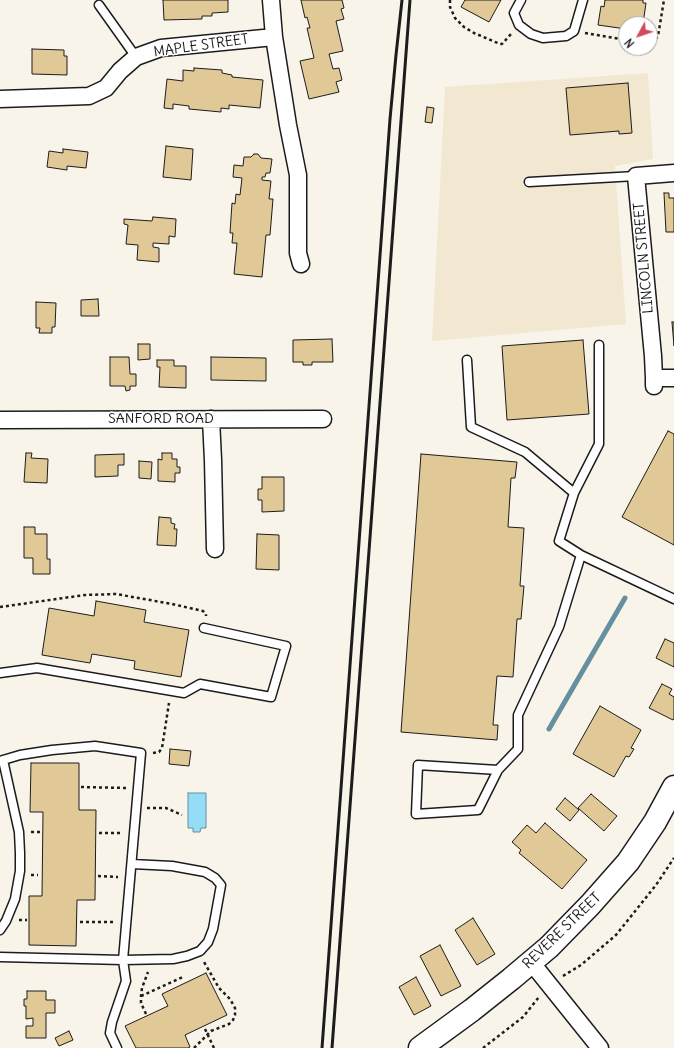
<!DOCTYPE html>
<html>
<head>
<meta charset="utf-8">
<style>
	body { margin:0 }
	#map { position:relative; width:674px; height:1048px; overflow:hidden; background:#f9f4ea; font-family:Delius,sans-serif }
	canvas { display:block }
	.north { position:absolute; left:618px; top:16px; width:40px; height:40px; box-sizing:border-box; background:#fff; border:1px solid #a4a4a4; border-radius:50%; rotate:230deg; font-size:11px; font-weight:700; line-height:16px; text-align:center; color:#1c1c1c }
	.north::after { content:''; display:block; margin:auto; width:14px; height:18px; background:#d1495b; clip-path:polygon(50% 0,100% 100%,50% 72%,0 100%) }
</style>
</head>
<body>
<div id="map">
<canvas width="674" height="1048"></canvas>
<div class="north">N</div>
</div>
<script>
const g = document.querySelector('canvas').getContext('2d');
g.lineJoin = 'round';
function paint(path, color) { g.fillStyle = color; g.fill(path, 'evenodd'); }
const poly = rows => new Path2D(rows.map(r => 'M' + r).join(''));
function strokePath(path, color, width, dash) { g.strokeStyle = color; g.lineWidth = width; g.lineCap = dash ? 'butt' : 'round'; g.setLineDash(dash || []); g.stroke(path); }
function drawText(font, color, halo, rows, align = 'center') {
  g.font = font + ' Delius,sans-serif'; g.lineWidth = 3; g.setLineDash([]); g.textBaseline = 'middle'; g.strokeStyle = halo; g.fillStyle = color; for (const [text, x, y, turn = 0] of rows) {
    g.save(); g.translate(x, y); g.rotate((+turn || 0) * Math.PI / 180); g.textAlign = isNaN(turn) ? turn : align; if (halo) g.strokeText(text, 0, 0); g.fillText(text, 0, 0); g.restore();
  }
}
paint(poly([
	[648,73,653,159,615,166,626,324,432,341,445,87]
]), '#f2e7d1');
const water = poly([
	[188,793,206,793,206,828,201,828,200,832,193,832,193,828,188,828,188,793]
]);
paint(water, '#95ddf7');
strokePath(water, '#65909f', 1);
strokePath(poly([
	[549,729,625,598]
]), '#65909f', 5);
const building = poly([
	[163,0,228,0,228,12,212,13,212,16,202,16,202,19,164,20,163,0],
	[301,0,342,0,344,8,341,9,344,19,336,21,343,51,329,54,333,69,339,68,342,80,336,82,339,92,309,99,300,61,314,58,307,28,310,28,307,17,305,18,301,0],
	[465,0,501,0,489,22,461,7,465,0],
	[605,0,643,0,643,3,646,3,643,24,626,24,626,29,598,25,601,6,604,7,605,0],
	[32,49,64,50,64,56,67,56,67,75,32,74,32,49],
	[194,68,222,70,222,73,232,75,232,77,263,80,260,108,229,105,229,109,221,108,221,112,189,109,189,106,173,104,173,109,164,108,167,79,183,81,183,70,194,71,194,68],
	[628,83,632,133,619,134,619,131,570,135,566,88,628,83],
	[427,107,434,108,432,123,425,122,427,107],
	[166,146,193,149,191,180,163,177,166,146],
	[63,149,88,152,86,168,67,166,67,170,47,167,49,151,63,153,63,149],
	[254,154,258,154,261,158,272,159,270,173,266,173,265,177,262,177,262,180,271,181,269,199,273,199,270,235,266,235,262,277,234,274,237,243,232,243,233,233,230,233,232,203,235,204,236,194,240,195,242,178,233,177,234,165,243,166,244,157,251,157,254,154],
	[664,193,669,193,669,198,674,198,674,232,666,232,664,193],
	[153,217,176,219,175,237,169,236,169,244,153,243,153,247,159,248,159,262,137,260,138,245,126,244,128,225,124,224,124,219,152,221,153,217],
	[98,299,99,316,81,316,81,300,98,299],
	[36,302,56,303,55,327,52,327,52,333,39,333,40,328,36,328,36,302],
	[672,322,674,322,674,346,672,322],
	[332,339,333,362,312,362,312,365,303,365,303,362,293,362,293,340,332,339],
	[583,340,589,414,507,420,502,346,583,340],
	[138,344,150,344,150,359,138,360,138,344],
	[110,357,129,357,130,374,136,374,136,386,130,386,130,390,126,391,125,386,110,386,110,357],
	[211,357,266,358,266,381,211,380,211,357],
	[157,360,174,360,174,366,186,366,186,388,159,387,160,367,157,367,157,360],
	[668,431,674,434,674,545,622,517,668,431],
	[26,453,32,453,31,458,48,459,47,483,24,482,26,453],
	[162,453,172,453,172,459,177,459,177,467,180,467,180,473,175,473,175,482,158,481,158,459,162,460,162,453],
	[124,454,124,465,118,465,118,476,95,477,95,455,124,454],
	[421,454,517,462,515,478,511,478,508,527,524,528,520,586,524,586,521,619,517,619,513,677,497,676,493,725,498,725,497,740,401,732,421,454],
	[139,461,152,462,151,479,139,478,139,461],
	[262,477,284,477,284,511,262,512,262,500,258,500,258,489,262,489,262,477],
	[159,517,171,518,171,523,175,524,174,529,177,529,176,546,157,545,159,517],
	[24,527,35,527,35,534,47,534,47,559,50,559,50,574,33,574,33,558,24,558,24,527],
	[257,534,279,535,279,570,256,569,257,534],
	[96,601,146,610,144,622,189,630,181,677,134,669,135,661,92,654,90,663,42,655,49,608,94,616,96,601],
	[665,639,674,643,674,667,656,658,665,639],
	[662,684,672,689,669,694,674,697,674,718,673,720,649,708,662,684],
	[600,706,641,730,631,748,634,749,629,757,626,756,614,777,573,754,600,706],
	[170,749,191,751,189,766,169,764,170,749],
	[31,763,79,763,79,810,96,810,95,900,77,900,76,946,29,945,29,896,42,896,43,812,30,812,31,763],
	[591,794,617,816,604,831,578,808,591,794],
	[565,798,579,810,570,821,556,809,565,798],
	[545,823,587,860,562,889,519,853,521,850,512,842,527,825,536,833,545,823],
	[473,918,495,954,477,965,455,930,473,918],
	[440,945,461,986,441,996,420,956,440,945],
	[206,973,227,1015,185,1035,190,1047,188,1048,136,1048,125,1026,168,1006,162,994,206,973],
	[416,977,431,1006,414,1015,399,987,416,977],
	[27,991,46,991,46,1000,55,1000,55,1013,46,1013,46,1038,26,1038,26,1026,33,1026,33,1018,26,1019,26,1006,24,1006,24,999,27,999,27,991],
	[69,1031,73,1040,59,1046,55,1038,69,1031]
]);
paint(building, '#e1c897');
strokePath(building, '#1c1c1c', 1);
const lane = poly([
	[521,0,514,13,519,25,531,34,543,38,566,36,574,31,583,0],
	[99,5,136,57],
	[529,182,636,176],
	[467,360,471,427,525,452,574,493],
	[581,555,559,541,574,493,599,444,599,345],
	[0,673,37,668,184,693,200,684,271,697,286,646,204,628],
	[0,761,20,755,52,750,95,746,141,753,123,960,0,957],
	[498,770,418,765,416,814,478,810,498,770,518,749,518,715,559,627,581,555,674,599],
	[0,930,6,921,15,899,20,871,20,853,19,832,3,760],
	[117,1048,110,1033,112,1022,126,981,123,960,173,959,187,956,200,951,208,942,213,929,221,885,215,878,205,872,172,866,132,864]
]);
const street = poly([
	[271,0,274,37,288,125,298,175,298,253,301,264],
	[0,99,89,96,106,88,120,71,136,57,161,48,274,37],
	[654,378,674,378],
	[654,386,654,378,653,356,636,176,674,173],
	[211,419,213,460,215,549],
	[0,420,323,419],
	[531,962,600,1048]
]);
const secondary = poly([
	[420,1048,472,1010,511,979,549,947,590,905,628,862,655,822,674,787]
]);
strokePath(lane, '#1c1c1c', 11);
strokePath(street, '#1c1c1c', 19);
strokePath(secondary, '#1c1c1c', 25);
strokePath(poly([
	[450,0,450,7,455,18,464,27,474,33,500,44,502,44,511,34],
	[585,33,626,40],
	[650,41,655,40,658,36,664,0],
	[0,607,85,595,116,594,172,604,203,611,206,614,206,616],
	[153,753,159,752,162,748,169,703],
	[81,787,126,788],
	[147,808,166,808,182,815],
	[31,832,40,832],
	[99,833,122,833],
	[31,875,38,875],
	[98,876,118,877],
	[19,920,27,920],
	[80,922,114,922],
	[563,976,581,965,616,935,656,885,674,858],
	[141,996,183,977],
	[146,1014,141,1003,141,996,142,988,148,972],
	[205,1029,214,1048],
	[194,1048,211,1031,229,1024,233,1020,235,1015,235,1008,230,999,219,988,204,962],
	[483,1048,523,1017,539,997]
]), '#1c1c1c', 2.5, [3, 3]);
strokePath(lane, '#fff', 8);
strokePath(street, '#fff', 16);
strokePath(secondary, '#fff', 22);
strokePath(poly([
	[322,1048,390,119,396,55,402,0],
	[332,1048,410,0]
]), '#1c1c1c', 3);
drawText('14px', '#1c1c1c', '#fff', [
	["MAPLE STREET",201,46,-8],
	["LINCOLN STREET",644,258,-95],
	["SANFORD ROAD",161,419],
	["REVERE STREET",562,931,-44]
]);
</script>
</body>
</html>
